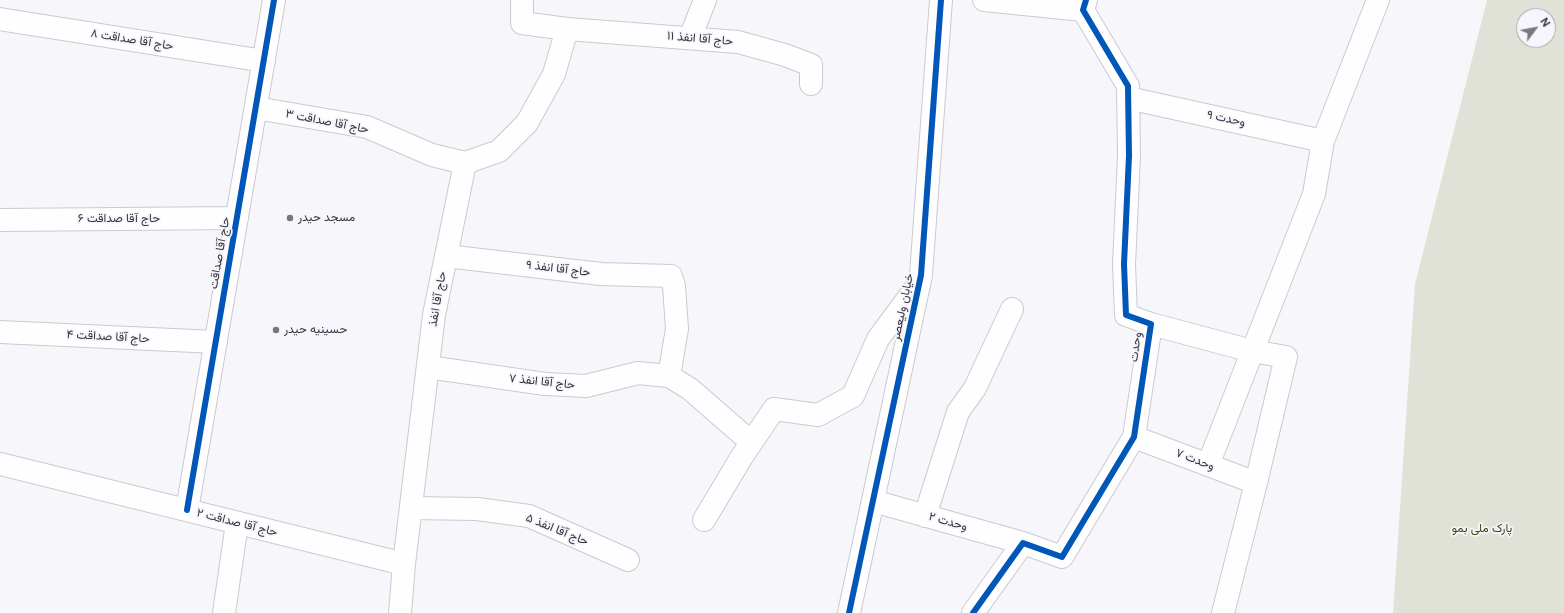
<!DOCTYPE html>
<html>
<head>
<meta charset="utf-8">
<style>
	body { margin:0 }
	#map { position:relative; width:1564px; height:613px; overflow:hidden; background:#f7f6fa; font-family:"DM Sans",sans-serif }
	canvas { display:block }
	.north { position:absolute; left:1516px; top:8px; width:40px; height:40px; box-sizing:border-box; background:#f6f5fb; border:1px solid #a8a7af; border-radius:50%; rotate:58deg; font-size:11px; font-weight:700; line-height:16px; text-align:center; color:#34323d }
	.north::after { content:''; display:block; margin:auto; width:14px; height:18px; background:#78777f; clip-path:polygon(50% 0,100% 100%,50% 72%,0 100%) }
</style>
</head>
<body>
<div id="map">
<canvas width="1564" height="613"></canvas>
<div class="north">N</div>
</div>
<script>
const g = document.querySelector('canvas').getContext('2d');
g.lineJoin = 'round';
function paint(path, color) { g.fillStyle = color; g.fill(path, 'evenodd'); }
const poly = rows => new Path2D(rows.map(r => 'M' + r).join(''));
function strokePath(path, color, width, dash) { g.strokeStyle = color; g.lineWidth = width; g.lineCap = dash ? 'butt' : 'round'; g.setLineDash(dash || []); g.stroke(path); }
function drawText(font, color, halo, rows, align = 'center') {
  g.font = font + ' "DM Sans",Vazirmatn,sans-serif'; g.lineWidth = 3.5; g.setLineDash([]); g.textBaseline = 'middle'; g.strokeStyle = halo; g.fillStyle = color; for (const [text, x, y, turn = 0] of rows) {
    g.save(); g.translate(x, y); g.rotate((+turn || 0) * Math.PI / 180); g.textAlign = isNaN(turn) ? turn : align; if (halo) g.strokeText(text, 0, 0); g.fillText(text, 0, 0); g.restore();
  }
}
paint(poly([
	[1487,0,1564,0,1564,613,1393,613,1415,284],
	[1524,16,1548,16,1548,40,1524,40]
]), '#e0e2d7');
const minor = poly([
	[522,0,522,23,567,29,738,42,785,55,811,65,811,84],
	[984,0,1083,10],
	[0,19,264,61],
	[690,38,705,0],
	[1128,98,1323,141],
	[256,108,367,127,432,155,465,163],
	[465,163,499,151,527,123,554,74,567,29],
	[0,220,237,218],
	[446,256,601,274,671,276,674,286,677,329,669,376],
	[1151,324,1252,351,1286,357,1256,483,1223,613],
	[0,332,216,342],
	[428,367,545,384,586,386,638,373,669,376,690,389,751,442],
	[1134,437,1256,483],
	[0,464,404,564],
	[1208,465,1314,194,1323,141,1378,0],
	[873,501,1023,543],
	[411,508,477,509,529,516,628,560],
	[187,510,274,0],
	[925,516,958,412,975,388,1012,309],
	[704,520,741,458,774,409,818,415,853,396,878,339,915,289],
	[224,613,237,523],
	[400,613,404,564,434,315,465,163],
	[849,613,921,275,941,0],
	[973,613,1023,543,1062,557,1134,437,1151,324,1126,315,1124,264,1129,156,1128,86,1083,10,1086,0]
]);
strokePath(minor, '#ccc9d1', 24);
strokePath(minor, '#fefefe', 22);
strokePath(poly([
	[187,510,274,0],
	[849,613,921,275,941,0],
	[973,613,1023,543,1062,557,1134,437,1151,324,1126,315,1124,264,1129,156,1128,86,1083,10,1086,0]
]), '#0057b8', 6);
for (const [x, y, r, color] of [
	[290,218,4,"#78777f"],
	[276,330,4,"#78777f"]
]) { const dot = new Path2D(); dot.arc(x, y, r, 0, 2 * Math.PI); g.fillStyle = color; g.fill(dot); strokePath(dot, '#f6f5fb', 1.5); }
drawText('12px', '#34323d', '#f6f5fb', [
	["حاج آقا انفذ ۱۱",700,39,5],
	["حاج آقا صداقت ۸",132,40,9],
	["وحدت ۹",1226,119,12],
	["حاج آقا صداقت ۳",327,122,11],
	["حاج آقا صداقت ۶",119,219],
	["حاج آقا صداقت",220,253,-80],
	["حاج آقا انفذ ۹",558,269,7],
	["حاج آقا انفذ",438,299,-80],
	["خیابان ولیعصر",903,307,-78],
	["حاج آقا صداقت ۴",108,337,3],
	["وحدت",1136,347,-82],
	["حاج آقا انفذ ۷",542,382,6],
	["وحدت ۷",1195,460,21],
	["وحدت ۲",948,522,16],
	["حاج آقا صداقت ۲",237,523,14],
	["حاج آقا انفذ ۵",557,530,22]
]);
drawText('12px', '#34323d', '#f6f5fb', [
	["مسجد حیدر",298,218],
	["حسینیه حیدر",284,330]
], 'left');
drawText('12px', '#414513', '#f6f5fb', [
	["پارک ملی بمو",1482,529]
]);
</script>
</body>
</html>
